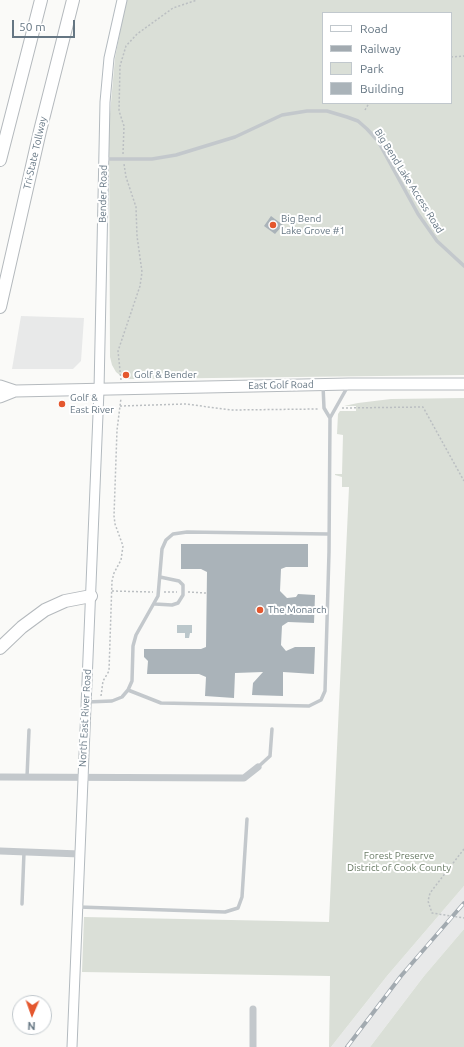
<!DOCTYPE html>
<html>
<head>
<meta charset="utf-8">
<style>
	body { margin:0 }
	#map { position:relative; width:464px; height:1047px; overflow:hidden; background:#fafaf8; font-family:Ubuntu,sans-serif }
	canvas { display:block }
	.legend { position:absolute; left:322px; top:12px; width:130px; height:92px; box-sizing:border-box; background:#fff; border:1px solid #c1c8cd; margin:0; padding:5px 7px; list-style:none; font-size:12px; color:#657683 }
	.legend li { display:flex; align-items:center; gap:8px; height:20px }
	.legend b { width:20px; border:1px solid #c1c8cd }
	.north { position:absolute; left:12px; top:995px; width:40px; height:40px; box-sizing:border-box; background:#fff; border:1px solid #c1c8cd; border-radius:50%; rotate:182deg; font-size:11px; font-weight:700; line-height:16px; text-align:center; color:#657683 }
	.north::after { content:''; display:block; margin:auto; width:14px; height:18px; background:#e4572e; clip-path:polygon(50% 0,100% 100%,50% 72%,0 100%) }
	.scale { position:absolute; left:12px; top:20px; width:63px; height:18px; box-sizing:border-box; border:2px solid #657683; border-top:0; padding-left:5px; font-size:12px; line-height:14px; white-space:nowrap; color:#657683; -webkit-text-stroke:3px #fff; paint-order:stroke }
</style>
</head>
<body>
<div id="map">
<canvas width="464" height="1047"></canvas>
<ul class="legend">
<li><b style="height:5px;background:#fff"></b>Road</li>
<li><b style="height:5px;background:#a2aab0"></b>Railway</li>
<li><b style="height:11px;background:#dadfd7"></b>Park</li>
<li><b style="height:11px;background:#aab3b9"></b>Building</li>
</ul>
<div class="north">N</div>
<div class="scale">50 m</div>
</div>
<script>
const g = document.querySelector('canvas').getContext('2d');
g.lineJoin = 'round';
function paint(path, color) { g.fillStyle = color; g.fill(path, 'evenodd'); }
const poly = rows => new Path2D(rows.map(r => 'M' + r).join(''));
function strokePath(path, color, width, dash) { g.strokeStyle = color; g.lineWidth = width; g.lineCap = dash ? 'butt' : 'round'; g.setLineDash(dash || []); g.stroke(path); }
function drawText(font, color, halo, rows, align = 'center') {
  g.font = font + ' Ubuntu,sans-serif'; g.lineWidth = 4; g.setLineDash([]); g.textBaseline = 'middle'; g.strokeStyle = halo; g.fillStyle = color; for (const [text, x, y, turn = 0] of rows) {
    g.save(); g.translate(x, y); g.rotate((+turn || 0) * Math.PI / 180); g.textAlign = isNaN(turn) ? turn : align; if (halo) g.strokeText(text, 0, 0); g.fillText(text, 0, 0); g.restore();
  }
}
paint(poly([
	[21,316,84,318,81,361,73,369,12,369],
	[464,886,464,929,424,976,370,1047,331,1047,387,976]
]), '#e8e9e9');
paint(poly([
	[126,0,464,0,464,375,129,379,121,376,116,372,112,365,110,357,109,125,115,58],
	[323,13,451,13,451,103,323,103],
	[464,398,464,886,387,976,331,1047,329,1047,330,976,82,972,84,917,329,922,349,487,342,487,342,477,335,475,335,474,342,474,343,435,337,434,338,414,340,411,356,411,356,406,344,406,358,403,391,399],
	[464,929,464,1047,370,1047,424,976]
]), '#dadfd7');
paint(poly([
	[177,625,192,625,192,633,190,633,189,638,185,638,185,633,177,633]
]), '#bbc7cb');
paint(poly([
	[271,216,283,225,275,234,264,226],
	[181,544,308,544,308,567,286,567,281,569,280,591,287,598,296,597,298,594,315,595,314,623,288,622,282,626,281,645,286,651,295,647,315,647,314,674,283,672,283,696,252,695,253,683,263,672,235,673,234,698,205,696,206,677,199,674,147,674,148,661,144,657,144,649,201,649,206,647,207,572,201,569,181,569]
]), '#aab3b9');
const secondary = poly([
	[72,1047,99,390,105,102,109,58,122,0]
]);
const primary = poly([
	[0,386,15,391,349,384,464,384],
	[0,397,15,391]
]);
const highway = poly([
	[0,160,41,0],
	[0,307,40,131,73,0],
	[0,648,22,627,45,610,65,601,91,596]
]);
strokePath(secondary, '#b3babf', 11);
strokePath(primary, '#b5babe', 13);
strokePath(highway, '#b4b9bd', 14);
strokePath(poly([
	[451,57,464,56],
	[365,110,369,103],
	[123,154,124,126,119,111,120,66,126,46,137,34,173,8,197,0],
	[121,380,118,351,140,286,142,272,137,236,136,207,126,177,124,164],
	[120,406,186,404,231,410,318,409],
	[342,408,423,407,464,481],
	[112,591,153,592],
	[164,592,177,592],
	[188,592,206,593],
	[101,696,103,681,109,671,112,581,114,573,121,560,123,546,115,524,114,516,117,430,121,398],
	[464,849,430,893,428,901,432,913,464,918]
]), '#bbbfc2', 1.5, [2, 2]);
strokePath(poly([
	[105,159,152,159,176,155,235,137,282,115,307,111,327,111,347,117,358,121,367,129,378,141,418,214,437,241,464,266],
	[330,418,348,386],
	[155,604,172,605,178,603,183,595,183,585,179,581,160,577],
	[128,690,161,703,309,706,321,700,325,691,329,552,330,418,324,408,323,386],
	[87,702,112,701,122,697,128,690,132,681,133,646,136,635,158,596,162,549,166,540,173,534,187,532,328,534],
	[258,767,270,756,272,729],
	[27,777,29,730],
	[22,904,24,852],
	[79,907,225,912,238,908,242,897,247,819]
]), '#c3c8cc', 3.5);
strokePath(poly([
	[0,777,244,778,258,767],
	[0,851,80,854],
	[253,1047,253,1009]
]), '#c3c8cc', 7);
strokePath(secondary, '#fff', 9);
strokePath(primary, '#fff', 11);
strokePath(highway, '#fff', 12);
const rail = poly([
	[347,1047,401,976,464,903]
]);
strokePath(rail, '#a2aab0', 4);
strokePath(rail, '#fff', 2.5, [8]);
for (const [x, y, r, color] of [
	[273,225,4,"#e4572e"],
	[126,375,4,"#e4572e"],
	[62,404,4,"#e4572e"],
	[260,610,4,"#e4572e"]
]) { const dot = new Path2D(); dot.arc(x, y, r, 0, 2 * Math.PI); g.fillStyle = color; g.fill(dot); strokePath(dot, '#fff', 1.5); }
drawText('10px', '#657683', '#fff', [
	["Tri-State Tollway",35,153,-77],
	["Big Bend Lake Access Road",409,181,58],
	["Bender Road",103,194,-89],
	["East Golf Road",281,385,-1],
	["North East River Road",85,718,-87]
]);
drawText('10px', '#657683', '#fff', [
	["Big Bend",281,219],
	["Lake Grove #1",281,231],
	["Golf & Bender",134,375],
	["Golf &",70,398],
	["East River",70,410],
	["The Monarch",268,610]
], 'left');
drawText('10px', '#687a64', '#fff', [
	["Forest Preserve",399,856],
	["District of Cook County",399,868]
]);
</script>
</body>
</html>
